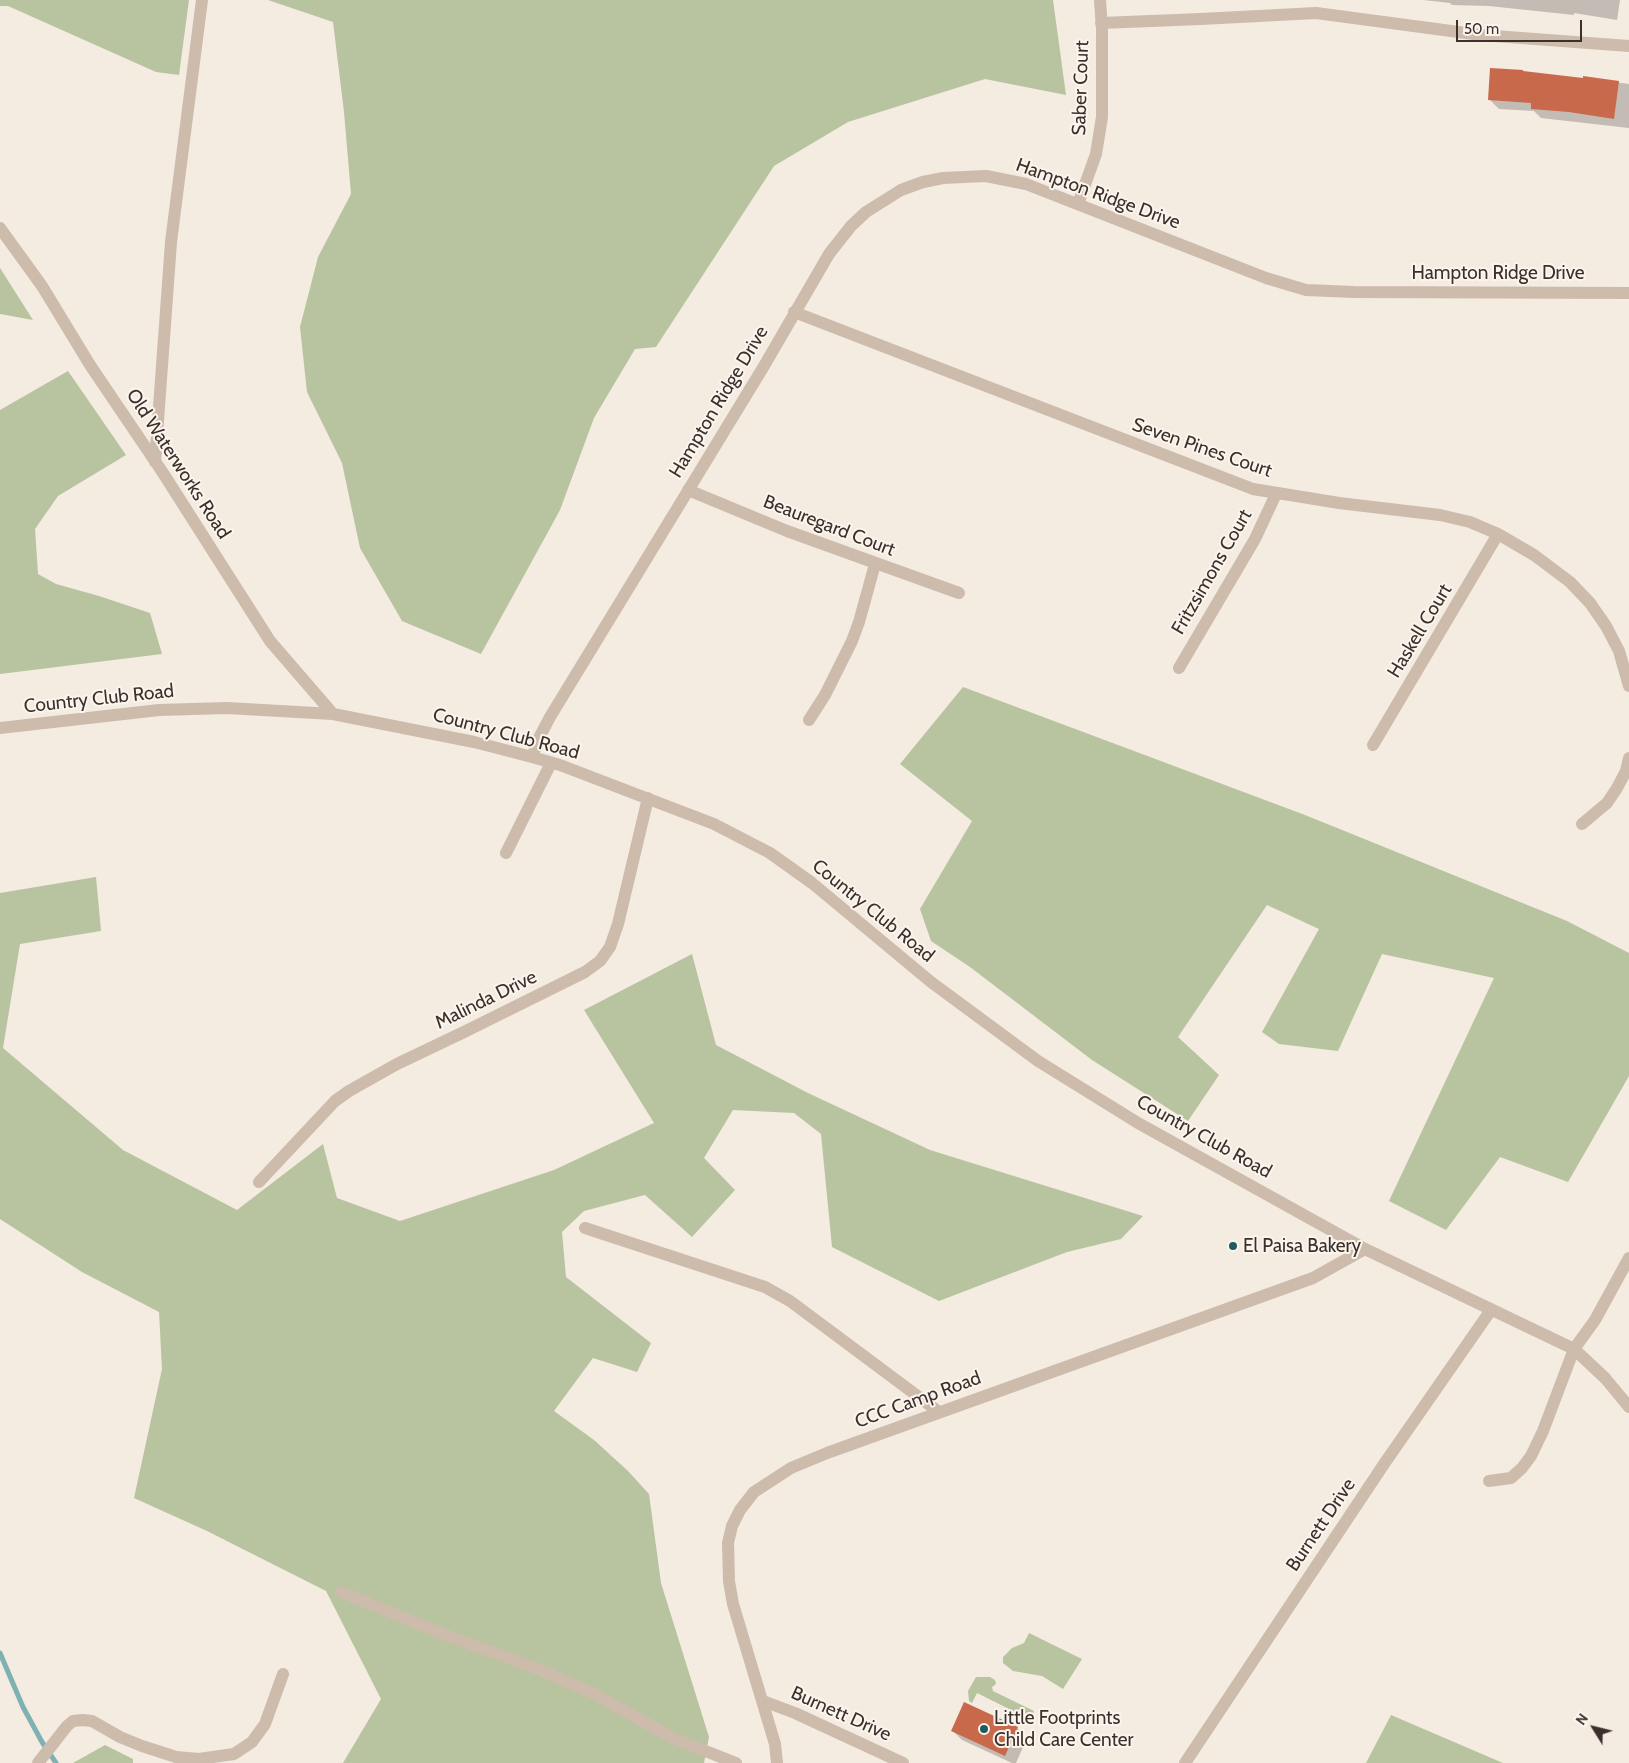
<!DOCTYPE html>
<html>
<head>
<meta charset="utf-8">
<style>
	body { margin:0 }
	#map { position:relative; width:1629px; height:1763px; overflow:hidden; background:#f4ebe1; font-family:Cabin,sans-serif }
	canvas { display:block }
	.north { position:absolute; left:1569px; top:1703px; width:50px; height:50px; -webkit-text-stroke:4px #fbf5ee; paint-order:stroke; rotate:306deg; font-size:14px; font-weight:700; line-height:20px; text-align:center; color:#3b302b }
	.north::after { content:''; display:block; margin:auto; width:18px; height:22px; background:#3b302b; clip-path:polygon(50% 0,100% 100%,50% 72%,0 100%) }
	.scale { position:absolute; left:1456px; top:20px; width:126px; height:22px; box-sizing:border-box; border:2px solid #3b302b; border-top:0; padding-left:6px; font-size:15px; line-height:18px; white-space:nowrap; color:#3b302b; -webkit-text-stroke:4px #fbf5ee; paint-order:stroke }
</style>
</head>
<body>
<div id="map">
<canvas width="1629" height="1763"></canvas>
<div class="north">N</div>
<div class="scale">50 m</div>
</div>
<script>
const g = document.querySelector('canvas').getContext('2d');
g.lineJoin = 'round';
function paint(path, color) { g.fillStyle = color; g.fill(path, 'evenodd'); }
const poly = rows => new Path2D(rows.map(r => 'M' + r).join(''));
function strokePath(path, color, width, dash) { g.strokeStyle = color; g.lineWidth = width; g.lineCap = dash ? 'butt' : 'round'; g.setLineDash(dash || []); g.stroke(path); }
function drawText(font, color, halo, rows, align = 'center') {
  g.font = font + ' Cabin,sans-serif'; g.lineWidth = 4; g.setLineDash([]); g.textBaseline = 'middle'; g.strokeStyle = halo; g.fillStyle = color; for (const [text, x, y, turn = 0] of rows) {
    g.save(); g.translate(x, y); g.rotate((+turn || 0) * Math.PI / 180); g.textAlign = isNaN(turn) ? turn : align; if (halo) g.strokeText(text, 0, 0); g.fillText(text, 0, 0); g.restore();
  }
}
paint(poly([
	[0,0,189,0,179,75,156,72,8,6,0,6],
	[268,0,1053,0,1066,95,985,79,848,122,774,166,656,347,635,349,594,418,560,510,481,654,402,621,360,548,342,463,307,392,300,327,318,257,351,194,344,112,333,22],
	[0,268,33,320,0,314],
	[68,371,126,455,58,496,35,529,38,574,56,584,99,596,150,613,162,654,0,674,0,410],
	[963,687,1305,815,1567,921,1629,953,1629,1076,1568,1182,1500,1157,1446,1230,1389,1201,1494,978,1382,954,1338,1051,1279,1044,1262,1032,1319,929,1267,905,1178,1037,1219,1075,1188,1121,1092,1060,970,967,931,941,920,909,972,821,900,764],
	[96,877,101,931,20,944,3,1048,123,1150,237,1210,323,1144,337,1198,400,1221,554,1170,654,1123,584,1010,692,954,716,1045,808,1093,930,1150,1143,1216,1121,1239,1067,1252,939,1301,832,1247,821,1134,794,1113,733,1110,704,1158,735,1190,692,1237,645,1195,584,1211,562,1232,566,1277,651,1343,637,1372,593,1358,554,1411,594,1440,628,1471,649,1494,661,1583,709,1737,704,1763,343,1763,381,1699,326,1591,207,1531,134,1498,162,1369,159,1312,82,1272,0,1219,0,893],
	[1029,1633,1082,1659,1063,1689,1042,1676,1013,1671,1003,1663,1003,1657,1012,1648,1024,1643],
	[976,1677,990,1677,995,1680,996,1684,992,1687,993,1691,1034,1711,1032,1717,1029,1719,977,1693,972,1703,969,1701,968,1691],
	[1391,1715,1503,1763,1366,1763],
	[105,1745,133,1759,133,1763,73,1763]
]), '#b8c4a0');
paint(poly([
	[1423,0,1620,0,1617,20,1574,13,1574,15,1489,6,1452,5,1450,3],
	[1584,78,1629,84,1629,128,1541,118,1534,111,1499,109,1490,100,1584,79],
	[964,1704,1017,1728,1027,1738,1016,1763,1012,1763,962,1740,952,1730]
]), '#0003');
strokePath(poly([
	[0,1653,23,1707,42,1742,56,1763]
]), '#7fb0b2', 5);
paint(poly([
	[1490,68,1523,70,1523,71,1583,78,1583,76,1619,81,1614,119,1569,112,1531,109,1531,103,1488,100],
	[964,1702,1018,1727,1005,1756,951,1731]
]), '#c8694b');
strokePath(poly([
	[1101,23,1201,19,1316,13,1481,35,1629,46],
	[1078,204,1096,154,1102,117,1102,29,1100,0],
	[0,228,42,286,90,365,163,473,270,641,333,714],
	[794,312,1253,489,1339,503,1440,515,1470,522,1498,534,1534,555,1570,582,1590,603,1606,626,1619,651,1629,686],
	[155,462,171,242,202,0],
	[688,490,787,531,959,593],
	[1179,668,1255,539,1276,494],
	[809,720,825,695,852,641,859,622,875,564],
	[0,728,159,710,227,708,333,714,474,742,532,757,560,765,714,824,770,853,812,883,931,982,1038,1061,1138,1123,1365,1249,1574,1349,1605,1378,1629,1407],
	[1373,745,1498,534],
	[532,757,539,738,550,717,764,366,829,254,851,226,866,212,901,190,923,182,943,178,986,176,1026,184,1266,278,1306,290,1354,292,1629,293],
	[1582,824,1607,803,1617,788,1626,771,1629,758],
	[506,853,551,763],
	[259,1182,335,1101,349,1091,397,1064,464,1032,585,972,600,961,610,947,618,924,648,798],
	[585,1228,765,1287,790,1301,939,1412],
	[1489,1481,1511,1478,1522,1468,1531,1456,1543,1431,1574,1349,1595,1320,1629,1258],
	[341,1592,441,1633,543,1671,594,1694,675,1739,736,1763],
	[763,1701,795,1713,903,1763],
	[38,1763,67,1726,73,1721,83,1720,92,1721,120,1737,142,1746,176,1757,199,1759,234,1754,252,1742,265,1724,283,1674],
	[777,1763,775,1744,733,1604,729,1581,728,1543,732,1526,740,1510,754,1492,791,1468,827,1453,1313,1278,1365,1249],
	[1185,1763,1384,1464,1491,1310]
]), '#cdbbac', 12);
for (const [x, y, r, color] of [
	[1233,1246,5,"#1f5a5e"],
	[984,1729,5,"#1f5a5e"]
]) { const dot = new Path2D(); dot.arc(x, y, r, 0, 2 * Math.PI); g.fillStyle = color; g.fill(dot); strokePath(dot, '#fbf5ee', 2); }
drawText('19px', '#3b302b', '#fbf5ee', [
	["Saber Court",1081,88,-88],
	["Hampton Ridge Drive",1098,194,20],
	["Hampton Ridge Drive",1498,273],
	["Hampton Ridge Drive",719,402,-59],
	["Seven Pines Court",1202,448,19],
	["Old Waterworks Road",178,464,57],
	["Beauregard Court",829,526,21],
	["Fritzsimons Court",1212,572,-60],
	["Haskell Court",1420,631,-59],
	["Country Club Road",99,699,-6],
	["Country Club Road",506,734,15],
	["Country Club Road",873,911,39],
	["Malinda Drive",486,1000,-26],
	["Country Club Road",1204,1137,29],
	["CCC Camp Road",918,1400,-20],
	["Burnett Drive",1321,1525,-56],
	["Burnett Drive",841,1714,24]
]);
drawText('19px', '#3b302b', '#fbf5ee', [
	["El Paisa Bakery",1243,1246],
	["Little Footprints",994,1718],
	["Child Care Center",994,1740]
], 'left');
</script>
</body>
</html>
